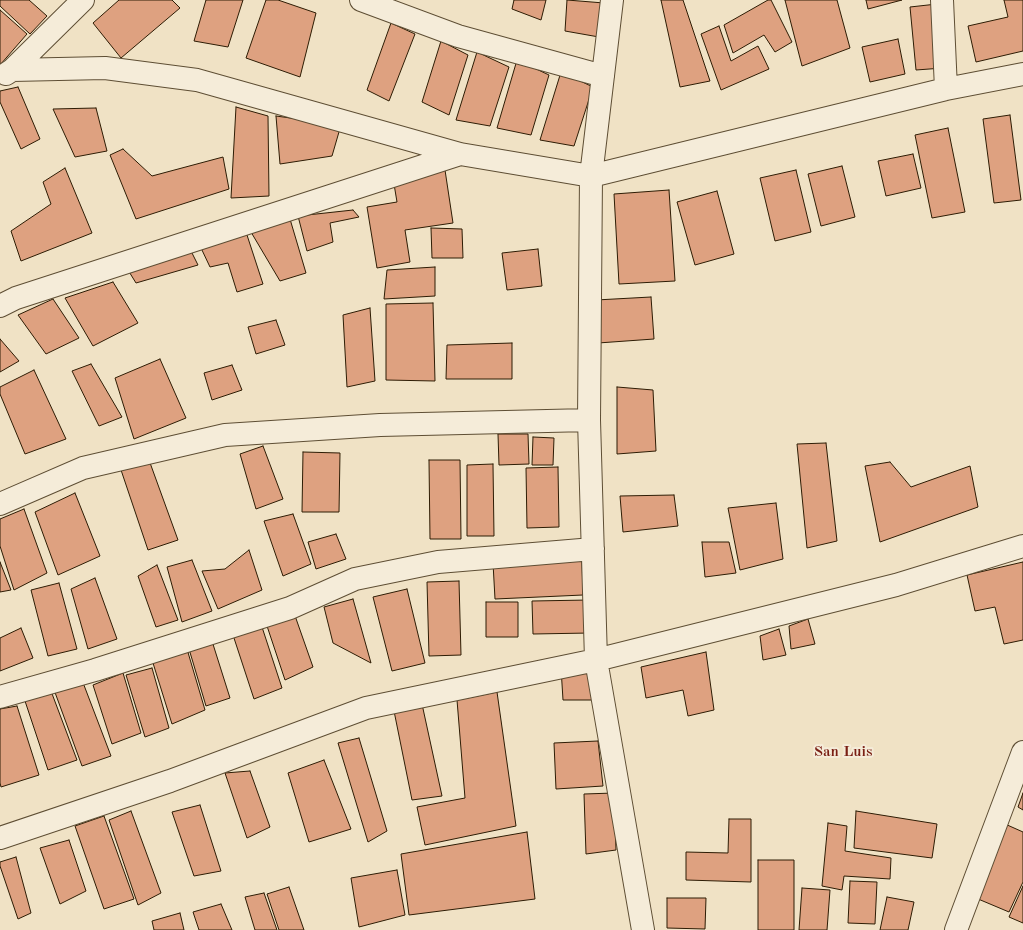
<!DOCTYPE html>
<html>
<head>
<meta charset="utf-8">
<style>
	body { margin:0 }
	canvas { display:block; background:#f0e2c5 }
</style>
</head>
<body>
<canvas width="1023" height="930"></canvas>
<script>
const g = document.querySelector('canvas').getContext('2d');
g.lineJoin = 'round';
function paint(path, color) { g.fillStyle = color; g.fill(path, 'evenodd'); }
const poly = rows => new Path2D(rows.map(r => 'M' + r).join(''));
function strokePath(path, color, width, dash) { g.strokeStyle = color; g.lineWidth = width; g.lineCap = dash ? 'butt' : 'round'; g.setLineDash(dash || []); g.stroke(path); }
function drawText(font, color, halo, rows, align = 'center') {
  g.font = font + ' "Old Standard TT",serif'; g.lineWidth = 4; g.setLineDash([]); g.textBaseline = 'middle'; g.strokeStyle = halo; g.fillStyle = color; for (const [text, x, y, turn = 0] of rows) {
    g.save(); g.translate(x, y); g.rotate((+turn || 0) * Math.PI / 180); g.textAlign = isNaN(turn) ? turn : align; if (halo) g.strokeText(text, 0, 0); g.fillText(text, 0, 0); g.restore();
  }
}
const building = poly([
	[0,0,29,0,47,16,30,34,0,6,0,0],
	[119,0,172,0,180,8,121,58,93,23,119,0],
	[206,0,243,0,228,47,194,41,206,0],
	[266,0,278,0,316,13,300,77,246,58,266,0],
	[514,0,546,0,541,20,512,9,514,0],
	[567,0,604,3,599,37,565,31,567,0],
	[661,0,683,0,710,81,680,87,661,0],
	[768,0,771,0,792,42,775,52,764,35,733,53,724,25,768,0],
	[785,0,837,0,850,48,802,66,785,0],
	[866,0,902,0,868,9,866,0],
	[1004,0,1023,0,1023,51,976,62,968,26,1008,17,1004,0],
	[937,4,943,68,916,70,910,7,937,4],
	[0,10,27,34,0,65,0,10],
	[391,23,415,34,389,101,367,90,391,23],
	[719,26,731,61,758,46,769,69,721,90,701,34,719,26],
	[898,39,905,74,870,82,862,47,898,39],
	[441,41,468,55,449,115,422,102,441,41],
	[477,52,509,67,490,126,456,120,477,52],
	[517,60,549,75,531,135,497,128,517,60],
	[561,72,593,87,574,146,540,140,561,72],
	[18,87,40,139,21,149,0,102,0,91,18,87],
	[236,107,268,116,269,196,231,198,236,107],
	[96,108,107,151,75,157,53,109,96,108],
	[1010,115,1021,200,994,203,983,119,1010,115],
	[276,116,341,125,332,156,280,164,276,116],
	[948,128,965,212,932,218,915,135,948,128],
	[123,149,152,176,223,157,229,189,136,219,110,155,123,149],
	[913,154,921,188,886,196,878,161,913,154],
	[842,166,855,217,821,226,808,174,842,166],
	[65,168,92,233,21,261,11,231,51,204,43,182,65,168],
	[445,170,453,223,405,230,410,262,377,268,367,207,397,202,393,178,445,170],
	[796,170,811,232,775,241,760,178,796,170],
	[669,190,675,281,619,284,614,194,669,190],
	[717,191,734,254,695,265,677,202,717,191],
	[353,210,359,217,330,223,333,242,307,251,298,216,353,210],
	[290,219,306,273,280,281,248,227,290,219],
	[431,228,462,229,463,258,432,258,431,228],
	[246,232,263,284,237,292,228,263,210,267,201,248,246,232],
	[538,249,542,286,507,290,502,253,538,249],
	[191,251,198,265,136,283,128,270,191,251],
	[435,267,435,296,384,299,387,270,435,267],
	[113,282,138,323,93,346,65,298,113,282],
	[651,297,654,339,598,343,596,300,651,297],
	[53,299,79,338,46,354,18,315,53,299],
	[433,303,435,381,386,380,386,304,433,303],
	[370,308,375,381,347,387,343,315,370,308],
	[276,320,285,345,256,354,248,327,276,320],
	[0,339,19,361,0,372,0,339],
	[512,343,512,379,446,379,447,345,512,343],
	[160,359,186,418,134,439,115,378,160,359],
	[91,364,122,417,99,426,72,371,91,364],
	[232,365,242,390,212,400,204,373,232,365],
	[34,370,66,439,25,454,0,394,0,387,34,370],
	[617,387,653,390,656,451,617,454,617,387],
	[498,434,528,434,529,464,499,465,498,434],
	[533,437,554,438,553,465,532,465,533,437],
	[826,443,837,541,807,548,797,444,826,443],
	[263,446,283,499,256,509,240,454,263,446],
	[303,452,340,453,339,512,302,512,303,452],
	[149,460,178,540,148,550,120,467,149,460],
	[429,460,460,460,461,539,430,539,429,460],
	[890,462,911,487,970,466,978,507,880,542,865,466,890,462],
	[493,464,494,536,467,536,467,465,493,464],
	[558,467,559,527,527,528,526,468,558,467],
	[75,493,100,556,58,575,35,512,75,493],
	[674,495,678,526,623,532,620,496,674,495],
	[776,503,783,559,740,570,728,508,776,503],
	[24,509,47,573,14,590,0,546,0,519,24,509],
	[293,514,311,564,283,576,264,521,293,514],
	[336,534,346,559,316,569,308,542,336,534],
	[702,542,729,542,736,573,705,577,702,542],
	[249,550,262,590,218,609,202,571,225,569,249,550],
	[192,560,212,611,182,622,167,567,192,560],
	[582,560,583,595,495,599,493,563,582,560],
	[0,562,11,590,0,592,0,562],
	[1023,562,1023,640,1004,644,995,607,975,611,967,575,1023,562],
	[157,565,178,620,156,627,138,576,157,565],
	[95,578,117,639,88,649,71,589,95,578],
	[459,581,461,655,429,656,427,582,459,581],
	[59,583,77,649,48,656,31,590,59,583],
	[407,589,425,663,392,671,373,597,407,589],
	[353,599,371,663,333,643,324,607,353,599],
	[589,600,590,633,533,634,532,601,589,600],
	[486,602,518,602,518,637,486,637,486,602],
	[293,610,313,667,285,680,264,617,293,610],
	[808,619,815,644,791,649,789,626,808,619],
	[261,624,282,688,254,699,232,632,261,624],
	[21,628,33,658,0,671,0,638,21,628],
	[779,629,786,655,763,660,760,636,779,629],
	[212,641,230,698,206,706,189,649,212,641],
	[187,649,205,710,172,724,153,663,187,649],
	[706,652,714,710,688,716,683,690,646,698,641,667,706,652],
	[595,667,597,700,563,700,561,668,595,667],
	[152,668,169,728,145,737,126,675,152,668],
	[123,673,141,733,112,744,93,685,123,673],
	[82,680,111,756,82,766,53,687,82,680],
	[51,691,77,760,48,770,25,701,51,691],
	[497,692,516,826,425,845,417,807,465,798,457,700,497,692],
	[422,704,442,796,412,800,394,711,422,704],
	[17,706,39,775,1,787,0,783,0,709,17,706],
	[359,738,387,831,368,842,338,743,359,738],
	[598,741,603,786,556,789,554,743,598,741],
	[324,760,351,829,309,842,288,773,324,760],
	[250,771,270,827,247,838,225,773,250,771],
	[614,793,616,850,586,854,584,794,614,793],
	[1023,793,1023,810,1018,807,1023,793],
	[200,805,221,871,194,876,172,812,200,805],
	[131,811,161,893,138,905,109,820,131,811],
	[856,811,937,824,932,858,854,848,856,811],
	[104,816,134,899,104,909,75,826,104,816],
	[729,819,751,819,751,882,686,880,686,852,728,853,729,819],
	[828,823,847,826,845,851,891,858,890,879,844,876,842,890,822,886,828,823],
	[1005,824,1023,832,1023,882,1009,912,971,896,1005,824],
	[527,832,535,899,409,915,401,854,527,832],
	[69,840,86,891,60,904,40,848,69,840],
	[16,857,31,913,18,919,0,866,0,862,16,857],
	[758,860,794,860,794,930,758,930,758,860],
	[397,870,405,915,359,927,351,878,397,870],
	[850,881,877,882,875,924,848,923,850,881],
	[1023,886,1023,923,1009,917,1023,886],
	[289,887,304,930,279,930,267,894,289,887],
	[802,888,830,890,827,930,799,930,802,888],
	[264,893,277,930,255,930,245,897,264,893],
	[887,897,914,902,908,930,880,930,887,897],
	[667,898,706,898,705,929,667,928,667,898],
	[221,904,232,930,199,930,193,912,221,904],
	[180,913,184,930,154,930,152,921,180,913]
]);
paint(building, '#dea180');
strokePath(building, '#2d1c04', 1);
const minor = poly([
	[361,0,458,36,603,76],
	[612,0,591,176,589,420,596,660,643,930],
	[942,0,946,89],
	[12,70,105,68,197,80,460,154,591,176,946,89,1023,74],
	[6,74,12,70,83,0],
	[0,306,16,298,460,154],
	[0,504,83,468,225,435,380,425,589,420],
	[0,697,95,670,290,608,355,579,438,562,593,549],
	[0,838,170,781,366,708,596,660,896,585,1023,546],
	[956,930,1023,752]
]);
strokePath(minor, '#5e4e34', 24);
strokePath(minor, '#f5ecd9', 22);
drawText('bold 15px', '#7a1f14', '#f5ecd9', [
	["San Luis",843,752]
]);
</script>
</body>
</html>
